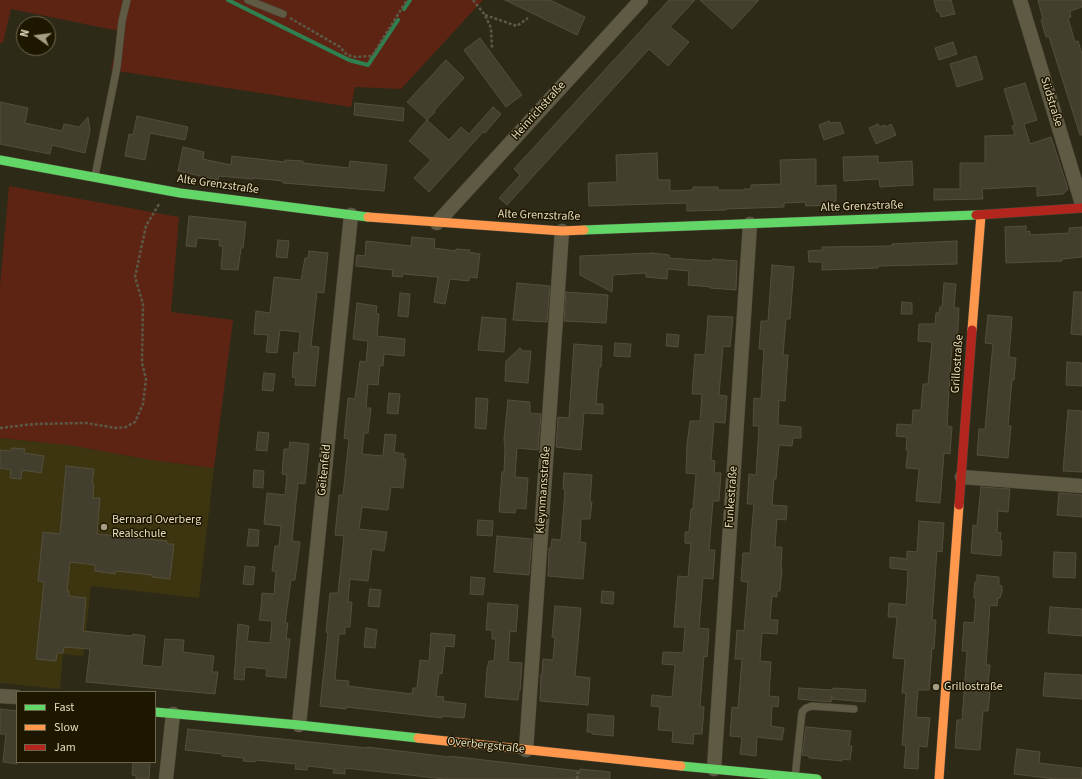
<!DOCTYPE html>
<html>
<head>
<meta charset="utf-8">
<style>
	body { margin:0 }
	#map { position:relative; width:1082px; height:779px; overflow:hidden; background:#2e2a18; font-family:"Source Sans 3",sans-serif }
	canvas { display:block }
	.legend { position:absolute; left:16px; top:691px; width:140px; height:72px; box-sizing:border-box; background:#1e1700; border:1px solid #6e664c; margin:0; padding:5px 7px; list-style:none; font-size:12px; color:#e5ddbe }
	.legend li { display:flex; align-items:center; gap:8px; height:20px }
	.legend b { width:20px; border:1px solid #6e664c }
	.north { position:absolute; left:16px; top:16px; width:40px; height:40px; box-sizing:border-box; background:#1e1700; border:1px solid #6e664c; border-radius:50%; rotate:284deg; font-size:11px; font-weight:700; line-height:16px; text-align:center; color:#e5ddbe }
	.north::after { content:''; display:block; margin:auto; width:14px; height:18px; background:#a59e84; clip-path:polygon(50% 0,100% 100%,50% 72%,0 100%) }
</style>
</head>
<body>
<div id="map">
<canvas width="1082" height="779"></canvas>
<ul class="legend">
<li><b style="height:5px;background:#63d668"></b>Fast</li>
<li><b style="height:5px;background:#ff974d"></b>Slow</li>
<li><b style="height:5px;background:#b3261e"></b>Jam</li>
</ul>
<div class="north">N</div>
</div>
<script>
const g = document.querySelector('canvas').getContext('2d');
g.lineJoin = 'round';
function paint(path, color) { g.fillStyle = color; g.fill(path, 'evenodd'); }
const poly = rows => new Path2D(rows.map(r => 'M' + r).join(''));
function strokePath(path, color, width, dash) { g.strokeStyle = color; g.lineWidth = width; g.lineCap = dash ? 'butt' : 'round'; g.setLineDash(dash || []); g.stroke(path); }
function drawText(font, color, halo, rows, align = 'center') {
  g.font = font + ' "Source Sans 3",sans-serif'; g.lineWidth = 3; g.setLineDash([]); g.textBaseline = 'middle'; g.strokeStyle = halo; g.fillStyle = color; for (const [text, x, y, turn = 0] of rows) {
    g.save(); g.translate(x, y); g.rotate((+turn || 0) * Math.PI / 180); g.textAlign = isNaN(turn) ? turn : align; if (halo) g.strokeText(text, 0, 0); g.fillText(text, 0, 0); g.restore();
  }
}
paint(poly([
	[0,438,69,445,151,460,214,468,199,598,91,586,83,656,63,654,60,689,0,683]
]), '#3d3410');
paint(poly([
	[0,0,483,0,401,89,355,87,351,107,111,70,119,31,11,9,3,43,0,43],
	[9,186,179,217,171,312,233,320,214,468,151,460,69,445,0,438,0,286]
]), '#5d2414');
strokePath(poly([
	[228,0,349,60,368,65,398,20],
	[404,9,410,0]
]), '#2e8051', 4);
const building = poly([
	[505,0,550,0,585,17,577,35,505,0],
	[669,0,695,0,670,27,689,42,668,66,649,49,507,205,499,198,520,175,514,169,669,0],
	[700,0,759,0,732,29,700,0],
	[934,0,951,0,955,14,941,17,939,11,937,12,934,0],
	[1038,0,1082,0,1082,7,1070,11,1071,17,1068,18,1075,42,1078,41,1082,54,1082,135,1080,135,1049,37,1046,37,1041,20,1043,19,1038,0],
	[480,38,522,95,506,107,464,50,480,38],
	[953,42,957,54,939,60,935,48,953,42],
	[976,56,983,79,957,87,950,64,976,56],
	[446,60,464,78,434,111,435,112,427,120,407,102,446,60],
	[1025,83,1037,120,1024,124,1030,144,1051,137,1068,189,1063,194,1037,196,1037,186,982,189,983,199,934,200,934,189,960,189,960,163,985,163,985,136,1015,135,1012,126,1015,125,1004,89,1025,83],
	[0,102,28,108,25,123,62,131,64,124,79,127,88,117,90,130,85,153,52,145,50,154,0,144,0,102],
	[355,103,404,108,403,121,354,115,355,103],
	[493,107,501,114,485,133,483,132,429,192,414,178,431,160,409,141,427,120,449,140,461,127,469,134,493,107],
	[137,116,188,127,185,140,150,133,145,160,125,156,129,134,133,135,137,116],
	[829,121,830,123,835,122,836,123,840,122,844,133,824,140,819,125,829,121],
	[878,124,880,127,885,125,886,127,891,124,896,135,876,144,869,128,878,124],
	[183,147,204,152,203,159,231,165,232,156,285,162,285,160,303,161,303,163,349,168,350,161,387,165,384,191,283,183,283,181,253,178,253,179,219,176,218,180,178,171,183,147],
	[657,153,658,180,670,180,670,191,693,190,693,187,718,187,718,190,744,190,744,189,751,189,751,185,781,184,780,160,816,159,816,186,836,185,836,201,833,202,833,205,806,206,805,202,784,203,784,207,726,209,726,210,687,211,687,203,589,206,588,183,617,182,616,155,657,153],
	[878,156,878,163,912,161,913,185,880,187,879,179,844,181,843,157,878,156],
	[189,216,246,222,243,248,241,248,238,270,221,269,223,246,219,246,220,240,197,238,196,247,186,246,189,216],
	[1026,226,1026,232,1030,231,1030,235,1069,233,1069,228,1082,227,1082,257,1062,259,1062,261,1006,263,1005,227,1026,226],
	[412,237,435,239,434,248,456,251,456,249,470,250,469,252,480,254,477,278,469,277,469,281,450,279,445,304,434,302,438,277,403,274,402,277,392,276,393,270,356,266,357,255,365,256,366,241,411,246,412,237],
	[278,240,289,241,287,258,276,257,278,240],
	[957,241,957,264,881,266,878,266,878,268,822,270,822,262,809,262,808,251,822,250,822,247,892,246,892,244,957,241],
	[309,251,328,253,324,293,317,292,311,346,319,347,315,386,295,385,296,378,292,377,294,352,298,353,300,332,280,330,277,353,266,352,268,335,254,334,256,311,270,313,274,277,301,280,305,258,308,258,309,251],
	[652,253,669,255,669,258,712,261,712,259,737,261,736,290,710,288,711,287,688,285,689,271,668,269,667,279,646,277,646,273,613,275,612,292,580,275,580,256,652,253],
	[772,265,794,267,790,319,786,319,783,355,788,355,785,401,779,400,778,425,801,427,801,438,793,438,792,446,779,445,776,479,774,479,772,505,787,506,786,520,777,519,775,547,782,547,781,569,782,569,780,591,777,591,777,597,772,596,770,620,778,620,777,634,762,633,760,661,771,662,769,696,779,697,778,707,772,706,771,726,784,728,782,740,757,737,756,756,740,754,742,737,730,736,732,707,738,708,742,659,735,659,737,630,744,631,746,607,748,582,741,581,743,553,750,553,752,526,754,504,747,504,749,474,756,475,759,426,753,426,754,398,761,399,764,349,759,349,761,321,768,321,772,265],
	[517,283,550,286,547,322,513,320,517,283],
	[944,283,956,284,954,308,959,308,957,347,952,347,949,391,947,426,952,427,950,454,944,453,940,503,916,501,919,469,906,468,908,450,906,450,907,437,896,436,897,424,912,425,913,410,921,410,923,384,928,384,932,342,918,341,919,324,935,324,936,313,939,313,940,307,942,307,944,283],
	[566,292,608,295,606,323,564,321,566,292],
	[1074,292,1082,292,1082,335,1071,334,1074,292],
	[400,293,410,294,408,317,398,316,400,293],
	[902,302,912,303,912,314,901,314,902,302],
	[357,303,377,306,376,313,379,314,377,336,405,339,404,356,384,354,383,366,380,365,378,385,368,384,366,408,371,408,368,433,364,433,362,454,383,456,385,434,396,435,394,452,404,454,403,459,406,459,403,488,391,487,388,510,362,507,359,529,387,532,384,551,372,549,368,581,350,579,348,602,352,602,350,627,345,627,345,634,339,634,335,680,349,681,348,686,412,694,413,688,417,688,420,660,429,661,431,633,455,635,454,647,445,646,442,674,439,673,436,696,444,697,443,701,466,704,464,718,442,716,442,718,346,707,346,709,320,706,328,633,326,632,330,593,338,593,344,536,335,535,339,495,343,495,349,439,344,438,348,398,355,399,360,361,366,362,368,341,353,339,357,303],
	[988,315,1012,317,1009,357,1016,358,1014,380,1012,380,1008,426,1011,426,1008,458,977,455,979,429,985,429,993,344,985,343,988,315],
	[708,316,733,317,730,347,723,346,719,395,727,396,725,423,714,422,711,460,715,461,714,473,721,473,719,501,713,501,709,550,715,550,713,579,703,578,699,628,709,629,707,657,704,656,700,706,704,707,703,721,702,734,694,734,693,744,672,742,673,731,658,730,660,707,651,706,652,695,672,697,675,665,662,664,663,652,683,653,685,627,674,627,678,576,688,577,691,544,685,543,685,532,689,532,691,509,693,509,696,474,686,473,687,445,690,421,700,421,702,394,692,394,695,354,705,355,708,316],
	[482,317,506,319,504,352,478,350,482,317],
	[667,334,679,335,678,347,666,346,667,334],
	[615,343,631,344,630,357,614,356,615,343],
	[574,344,602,346,601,367,599,367,596,404,603,404,603,414,584,413,581,450,556,447,558,417,569,418,574,344],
	[520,348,523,351,531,351,528,383,505,381,506,361,520,348],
	[1067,362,1082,363,1082,386,1066,385,1067,362],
	[264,373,275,374,273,391,262,390,264,373],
	[389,393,400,394,398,414,387,413,389,393],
	[476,398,488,399,486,429,475,428,476,398],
	[508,400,530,402,530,413,541,414,538,450,517,448,515,477,528,478,526,509,516,508,515,513,499,512,502,472,504,472,505,448,504,439,508,400],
	[1068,410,1082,411,1082,472,1063,471,1068,410],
	[258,432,269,433,267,451,256,450,258,432],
	[290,442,309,444,305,484,298,483,292,541,300,542,295,580,291,580,285,623,288,623,286,639,290,639,286,678,266,676,267,669,245,667,244,680,234,679,238,624,249,626,247,641,270,643,272,621,259,620,261,607,262,593,274,594,276,571,272,571,275,546,279,546,281,526,264,524,267,493,285,495,287,475,282,474,284,449,289,449,290,442],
	[12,448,25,449,24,453,44,456,41,473,22,470,21,479,10,478,11,470,0,468,0,450,11,451,12,448],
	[66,466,94,469,92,484,94,484,93,498,100,498,97,534,167,541,167,544,174,544,170,579,152,577,152,575,116,571,115,574,95,571,95,565,70,562,67,591,69,591,69,596,86,598,83,631,132,636,133,634,145,636,142,665,162,667,165,639,184,640,183,652,214,656,212,672,218,672,215,694,86,682,90,649,64,647,63,653,57,653,56,661,36,659,44,582,38,581,43,532,60,534,66,466],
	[254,470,264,471,263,488,253,487,254,470],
	[564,473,592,475,590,502,592,502,590,519,581,519,580,542,586,543,583,579,548,576,549,548,551,548,552,539,561,540,565,490,563,489,564,473],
	[981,487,1010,489,1008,512,998,511,997,532,1001,533,1000,541,1002,541,1001,556,971,553,973,525,977,526,981,487],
	[1059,493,1082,495,1082,517,1057,515,1059,493],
	[478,520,493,521,492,536,477,535,478,520],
	[919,521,944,523,942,552,937,551,932,620,936,620,934,649,932,648,929,690,918,690,916,717,930,718,927,747,919,746,918,769,904,768,906,745,902,745,906,693,902,693,905,659,893,658,897,617,888,617,889,603,906,605,908,570,890,568,890,557,907,559,907,551,917,552,919,521],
	[249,529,259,530,258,546,247,546,249,529],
	[497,536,532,539,529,575,494,572,497,536],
	[1054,552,1076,553,1075,578,1053,577,1054,552],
	[245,566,255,567,253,585,243,584,245,566],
	[977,575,999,577,999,585,1002,586,1002,591,1000,598,998,598,997,606,990,605,986,665,990,665,987,692,990,692,988,711,983,711,980,750,955,748,957,720,962,720,965,679,967,651,962,651,964,622,974,623,976,598,974,598,974,590,975,582,977,582,977,575],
	[471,577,485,578,483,595,470,594,471,577],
	[370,589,381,590,379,607,368,606,370,589],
	[602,591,614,592,613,604,601,603,602,591],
	[488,603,518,605,516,632,510,631,508,662,522,663,520,691,519,691,518,700,485,697,487,669,489,661,494,661,496,639,492,639,492,630,486,630,488,603],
	[555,606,581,608,575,676,590,678,588,705,540,701,541,674,542,674,543,659,553,660,555,637,552,637,555,606],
	[1050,607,1082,609,1082,636,1048,633,1050,607],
	[366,628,377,630,375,648,364,647,366,628],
	[1045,673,1082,675,1082,699,1043,696,1045,673],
	[799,688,832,690,833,688,866,690,865,702,832,699,832,696,831,702,798,699,799,688],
	[0,709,17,711,17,764,3,762,6,734,0,734,0,709],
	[588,714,614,716,613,736,592,734,592,732,587,732,588,714],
	[806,727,851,731,849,746,852,746,850,760,842,759,842,761,832,760,809,758,809,756,802,755,806,727],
	[188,729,367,748,367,747,449,757,449,756,580,771,580,769,610,772,610,779,445,779,345,768,345,774,333,773,334,769,308,766,307,770,295,769,296,764,255,760,255,762,243,761,244,758,222,756,222,754,185,750,188,729],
	[1017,749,1040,752,1039,763,1082,768,1081,779,1056,779,1014,774,1017,749],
	[133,762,150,762,149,779,136,779,136,776,132,775,133,762]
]);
paint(building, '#433f2f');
strokePath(building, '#544f3b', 1);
const lane = poly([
	[248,0,283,14],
	[95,176,117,67,122,21,127,0],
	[795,777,802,712,806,708,812,706,854,709]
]);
const street = poly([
	[1020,0,1082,204],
	[437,223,641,0],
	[962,477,1082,486],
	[0,696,17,697],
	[299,725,351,215],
	[526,750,562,231],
	[714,769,750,224],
	[166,779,173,714]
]);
const fast = poly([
	[0,160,180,193,368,217],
	[584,230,976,215],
	[155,712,299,725,418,738],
	[681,766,817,779]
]);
const slow = poly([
	[368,217,562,231,584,230],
	[972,330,981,215],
	[418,738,681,766],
	[939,779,959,505]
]);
const jam = poly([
	[976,215,1082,208],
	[959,505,972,330]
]);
strokePath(lane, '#4b4738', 8);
strokePath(street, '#4b4738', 15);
strokePath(fast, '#4b4738', 10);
strokePath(slow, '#4b4738', 10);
strokePath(jam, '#4b4738', 10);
strokePath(poly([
	[473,0,485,15,491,28,492,48],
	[485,15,517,26,528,18],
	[290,18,340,47,347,55,356,57,372,56,407,0],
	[0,428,34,424,86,423,116,428,126,427,135,422,143,404,146,379,142,363,143,304,135,277,146,226,159,204],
	[577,779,578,772]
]), '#5d5947', 2.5, [3, 2]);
strokePath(lane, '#5f5a44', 7);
strokePath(street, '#5f5a44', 14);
strokePath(fast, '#63d668', 9);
strokePath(slow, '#ff974d', 9);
strokePath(jam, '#b3261e', 9);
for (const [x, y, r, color] of [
	[104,527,4,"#a59e84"],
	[936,687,4,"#a59e84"]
]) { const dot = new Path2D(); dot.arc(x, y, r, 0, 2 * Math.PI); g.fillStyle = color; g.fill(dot); strokePath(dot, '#1e1700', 1.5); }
drawText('12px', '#e5ddbe', '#1e1700', [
	["Südstraße",1051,102,73],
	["Heinrichstraße",539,111,-48],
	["Alte Grenzstraße",218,185,8],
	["Alte Grenzstraße",862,207,-2],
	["Alte Grenzstraße",539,216,2],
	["Grillostraße",958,364,-86],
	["Geitenfeld",325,470,-84],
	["Kleynmansstraße",544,490,-86],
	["Funkestraße",732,497,-86],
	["Overbergstraße",486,746,6]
]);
drawText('12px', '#e5ddbe', '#1e1700', [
	["Bernard Overberg",112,520],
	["Realschule",112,534],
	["Grillostraße",944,687]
], 'left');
</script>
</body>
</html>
